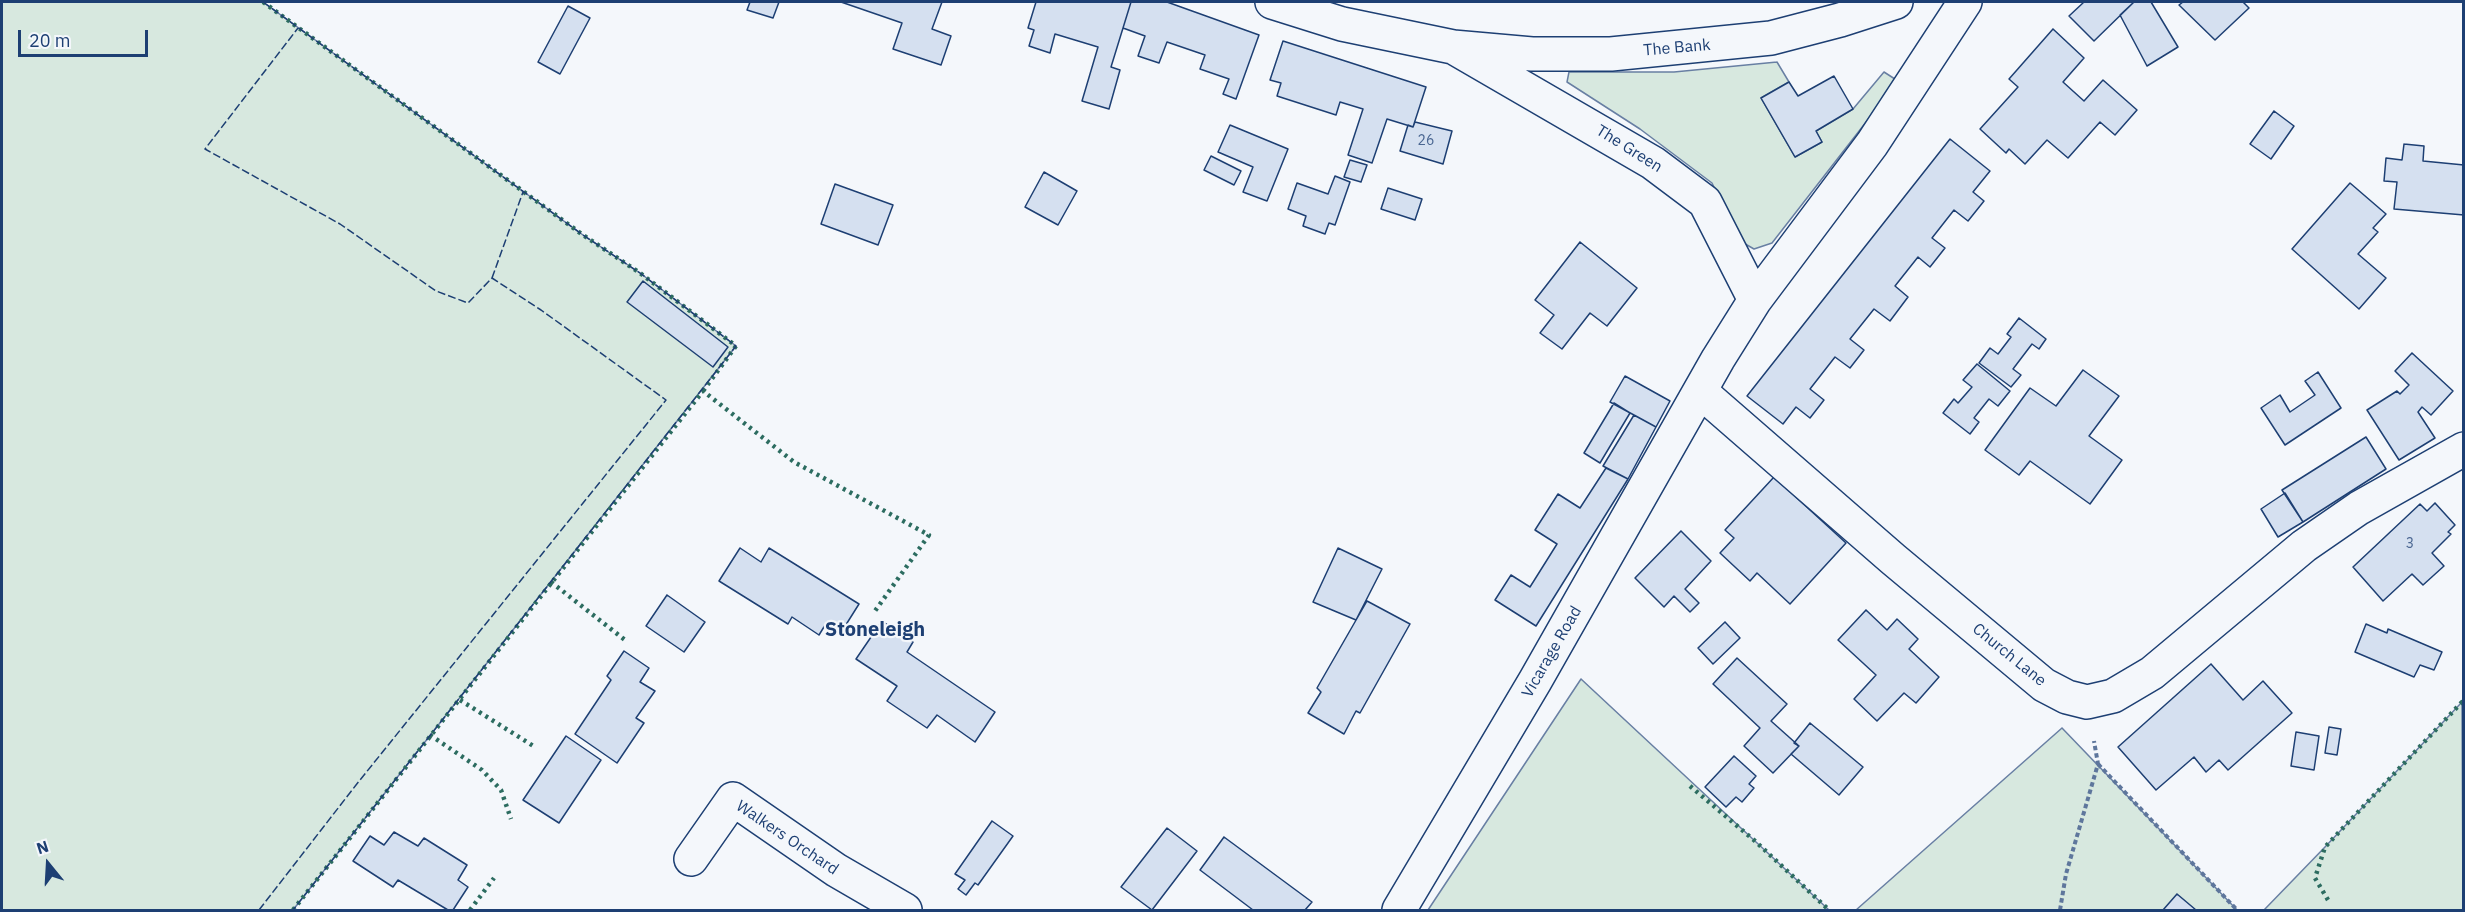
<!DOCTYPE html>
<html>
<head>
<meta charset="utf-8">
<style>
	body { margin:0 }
	#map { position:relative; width:2465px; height:912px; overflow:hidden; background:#f4f7fb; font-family:"IBM Plex Sans",sans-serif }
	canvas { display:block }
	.frame { position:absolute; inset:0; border:3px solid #1d3f73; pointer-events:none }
	.north { position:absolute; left:18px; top:834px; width:60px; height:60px; -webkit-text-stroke:4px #f4f7fb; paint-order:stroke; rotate:342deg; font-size:16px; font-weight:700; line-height:24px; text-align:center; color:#1d3f73 }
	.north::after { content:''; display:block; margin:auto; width:21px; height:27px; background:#1d3f73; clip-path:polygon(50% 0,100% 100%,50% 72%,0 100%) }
	.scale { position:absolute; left:18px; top:30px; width:130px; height:27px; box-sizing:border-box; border:3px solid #1d3f73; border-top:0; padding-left:8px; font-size:18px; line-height:21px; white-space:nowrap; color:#1d3f73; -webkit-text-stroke:4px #f4f7fb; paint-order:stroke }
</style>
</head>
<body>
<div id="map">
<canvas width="2465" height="912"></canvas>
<div class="frame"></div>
<div class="north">N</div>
<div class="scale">20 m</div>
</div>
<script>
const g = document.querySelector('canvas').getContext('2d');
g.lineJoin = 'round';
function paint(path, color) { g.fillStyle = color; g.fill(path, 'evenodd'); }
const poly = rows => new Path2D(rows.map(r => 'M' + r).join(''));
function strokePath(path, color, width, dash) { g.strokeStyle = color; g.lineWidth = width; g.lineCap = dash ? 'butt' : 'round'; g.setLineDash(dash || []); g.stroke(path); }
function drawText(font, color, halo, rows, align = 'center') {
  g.font = font + ' "IBM Plex Sans",sans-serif'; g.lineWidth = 4.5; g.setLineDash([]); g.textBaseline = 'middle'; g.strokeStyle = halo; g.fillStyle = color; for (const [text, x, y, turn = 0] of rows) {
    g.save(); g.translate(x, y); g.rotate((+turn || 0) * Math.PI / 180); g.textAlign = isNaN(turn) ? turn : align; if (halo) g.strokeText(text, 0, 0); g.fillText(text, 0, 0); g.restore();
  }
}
const green = poly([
	[2,2,263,2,583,235,640,273,736,346,293,910,2,910,2,2],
	[1777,62,1789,82,1761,98,1795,157,1822,142,1816,131,1853,109,1884,72,1898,81,1772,243,1754,249,1740,241,1712,183,1640,129,1567,82,1569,72,1674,72,1777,62],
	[1581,679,1829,910,1428,910,1581,679],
	[2462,702,2463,910,2264,910,2325,847,2462,702],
	[2062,728,2237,910,1856,910,2062,728]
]);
paint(green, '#d7e8df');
strokePath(green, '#687fa3', 1.5);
const building = poly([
	[750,2,779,2,773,18,747,10,750,2],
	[841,2,942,2,932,29,951,36,941,65,893,49,902,23,841,2],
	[1036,2,1131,2,1111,67,1120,70,1109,109,1082,101,1098,47,1055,34,1050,53,1029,46,1034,30,1028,28,1036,2],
	[1131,2,1167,2,1259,35,1236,99,1223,94,1229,79,1200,69,1205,55,1167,42,1159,63,1138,56,1145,36,1123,28,1131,2],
	[2084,2,2134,2,2094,41,2069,16,2084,2],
	[2134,2,2151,2,2178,47,2147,66,2120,15,2134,2],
	[2183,2,2243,2,2249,8,2215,40,2179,5,2183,2],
	[568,6,590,18,560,74,538,62,568,6],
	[2053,29,2084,58,2063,82,2084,101,2103,80,2137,110,2115,135,2100,122,2068,158,2047,140,2025,164,2009,149,2006,153,1980,129,2018,87,2009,79,2053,29],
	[1283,41,1426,87,1413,127,1387,119,1372,163,1348,155,1363,109,1340,102,1336,115,1277,96,1281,83,1270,80,1283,41],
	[1834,76,1853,109,1816,131,1822,142,1795,157,1761,98,1789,82,1798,96,1834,76],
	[2274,111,2294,126,2271,159,2250,144,2274,111],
	[1415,122,1452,131,1443,164,1400,151,1408,125,1413,127,1415,122],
	[1230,125,1288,149,1267,201,1243,192,1253,167,1218,152,1230,125],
	[1950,139,1990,171,1973,192,1984,201,1968,221,1954,210,1932,238,1945,248,1930,267,1918,257,1895,286,1908,297,1890,321,1874,309,1850,339,1864,350,1850,368,1835,357,1810,389,1824,400,1810,418,1796,407,1783,424,1747,396,1950,139],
	[2404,144,2424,146,2423,161,2464,165,2464,215,2394,209,2397,182,2384,181,2386,158,2402,160,2404,144],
	[1211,156,1241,171,1234,185,1204,170,1211,156],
	[1350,160,1367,165,1361,182,1344,177,1350,160],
	[1044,172,1077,191,1058,225,1025,207,1044,172],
	[1335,176,1350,182,1335,225,1329,223,1325,234,1303,226,1306,216,1288,209,1297,183,1328,194,1335,176],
	[2350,183,2386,214,2373,228,2378,232,2358,254,2386,278,2359,309,2292,249,2350,183],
	[835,184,893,205,878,245,821,224,835,184],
	[1388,188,1422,199,1415,220,1381,209,1388,188],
	[1580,242,1637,288,1607,326,1590,313,1562,349,1540,333,1554,315,1535,300,1580,242],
	[643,281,728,347,713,367,627,302,643,281],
	[2019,318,2046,339,2039,349,2032,344,2013,369,2021,375,2011,387,1979,363,1990,348,1998,354,2011,337,2007,334,2019,318],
	[2412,353,2453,391,2431,415,2422,407,2418,412,2435,438,2399,460,2367,410,2397,391,2400,394,2409,385,2395,371,2412,353],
	[1977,364,2010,391,1998,406,1989,399,1974,418,1979,422,1970,434,1943,413,1954,399,1958,403,1972,387,1963,380,1977,364],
	[2083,370,2119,396,2089,436,2122,460,2090,504,2030,461,2019,475,1985,450,2030,388,2056,406,2083,370],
	[2318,372,2341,408,2285,445,2261,408,2280,395,2290,412,2315,395,2305,381,2318,372],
	[1625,376,1670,401,1656,427,1610,402,1625,376],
	[1614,403,1630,413,1600,463,1584,453,1614,403],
	[1634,415,1656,427,1628,479,1603,466,1634,415],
	[2366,437,2386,469,2303,522,2282,490,2366,437],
	[1606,468,1628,479,1536,626,1495,600,1511,575,1530,587,1557,544,1535,530,1558,494,1580,508,1606,468],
	[1774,477,1846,543,1790,604,1757,573,1750,581,1720,553,1734,538,1725,530,1774,477],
	[2285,493,2303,522,2278,537,2261,509,2285,493],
	[2435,503,2455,525,2448,532,2451,534,2432,553,2444,566,2423,585,2412,574,2383,601,2353,567,2420,504,2427,511,2435,503],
	[1681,531,1711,561,1685,589,1699,603,1690,612,1674,596,1664,607,1635,578,1681,531],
	[740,548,761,562,769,548,859,604,842,631,827,622,819,635,792,617,788,624,719,581,740,548],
	[1338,548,1382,569,1356,620,1313,602,1338,548],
	[667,595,705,622,684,652,646,626,667,595],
	[1367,601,1410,624,1360,713,1356,711,1344,734,1308,713,1321,692,1317,688,1367,601],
	[1866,610,1887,630,1897,619,1918,639,1909,649,1939,677,1916,703,1904,693,1877,721,1854,699,1876,675,1838,640,1866,610],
	[882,621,913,642,907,652,995,712,975,742,937,715,927,728,887,701,897,686,856,659,882,621],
	[1725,622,1740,638,1713,664,1698,648,1725,622],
	[2366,624,2387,633,2388,629,2442,652,2434,670,2420,665,2414,677,2355,652,2366,624],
	[624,651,649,668,640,682,655,691,636,718,644,723,617,763,575,734,611,680,607,676,624,651],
	[1737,658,1787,704,1771,721,1799,746,1773,773,1744,746,1760,728,1713,684,1737,658],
	[2211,664,2243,700,2263,681,2292,713,2228,770,2219,760,2206,772,2194,757,2156,790,2118,747,2211,664],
	[1810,723,1863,767,1839,795,1791,754,1799,746,1794,743,1810,723],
	[2329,727,2341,729,2337,755,2325,753,2329,727],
	[2296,732,2319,736,2314,770,2291,766,2296,732],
	[566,736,601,760,559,823,523,800,566,736],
	[1734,756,1756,776,1749,784,1754,788,1742,802,1736,797,1726,807,1705,787,1734,756],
	[992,821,1013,836,978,885,975,883,966,895,958,889,965,880,955,874,992,821],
	[1167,828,1197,851,1152,910,1121,887,1167,828],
	[394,832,418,846,424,838,467,865,458,880,468,887,453,910,448,910,398,880,393,887,353,861,370,836,384,845,394,832],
	[1224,837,1312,902,1305,910,1253,910,1200,870,1224,837],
	[2177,894,2196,910,2163,910,2177,894]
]);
paint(building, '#d5e0f0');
strokePath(building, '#1d3f73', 1.5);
const minor = poly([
	[1272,2,1342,24,1453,47,1532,54,1611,54,1771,38,1840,20,1896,2],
	[1755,300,1872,144,1965,2],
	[1701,392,1893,559,2044,685,2067,697,2087,702,2113,696,2152,673,2304,546,2359,508,2464,449],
	[691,859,733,799,836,870,905,910],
	[1399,910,1535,681,1718,359,1755,300,1705,202,1653,163,1453,47]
]);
strokePath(minor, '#1d3f73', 36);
strokePath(poly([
	[2098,764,2237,910],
	[2060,910,2066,874,2098,764,2094,741]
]), '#5e769c', 4, [4.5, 3]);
strokePath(minor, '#f4f7fb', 33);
strokePath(poly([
	[263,2,583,235,640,273,736,346,703,391],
	[551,582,625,640],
	[460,700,535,747],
	[430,735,482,770,501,790,511,819],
	[1690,786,1755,841,1829,910],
	[2328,900,2315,878,2325,847,2462,702,2464,703],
	[293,910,703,391,794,462,929,535,875,611],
	[470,910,494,878]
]), '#2c6c60', 4.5, [3, 4.5]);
strokePath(poly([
	[263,2,583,235,640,273,736,346,293,910],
	[492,278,523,192],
	[259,910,356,785,666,400,541,310,492,278,468,303,436,291,340,224,205,149,298,28]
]), '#1d3f73', 1.5, [8, 3]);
drawText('14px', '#4b6792', null, [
	["26",1426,141],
	["3",2410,544]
]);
drawText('16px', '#1d3f73', '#f4f7fb', [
	["The Bank",1677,48,-5],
	["The Green",1629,149,32],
	["Vicarage Road",1552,652,-60],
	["Church Lane",2009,655,39],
	["Walkers Orchard",787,838,34]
]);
drawText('bold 20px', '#1d3f73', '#f4f7fb', [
	["Stoneleigh",875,630]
]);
</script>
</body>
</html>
